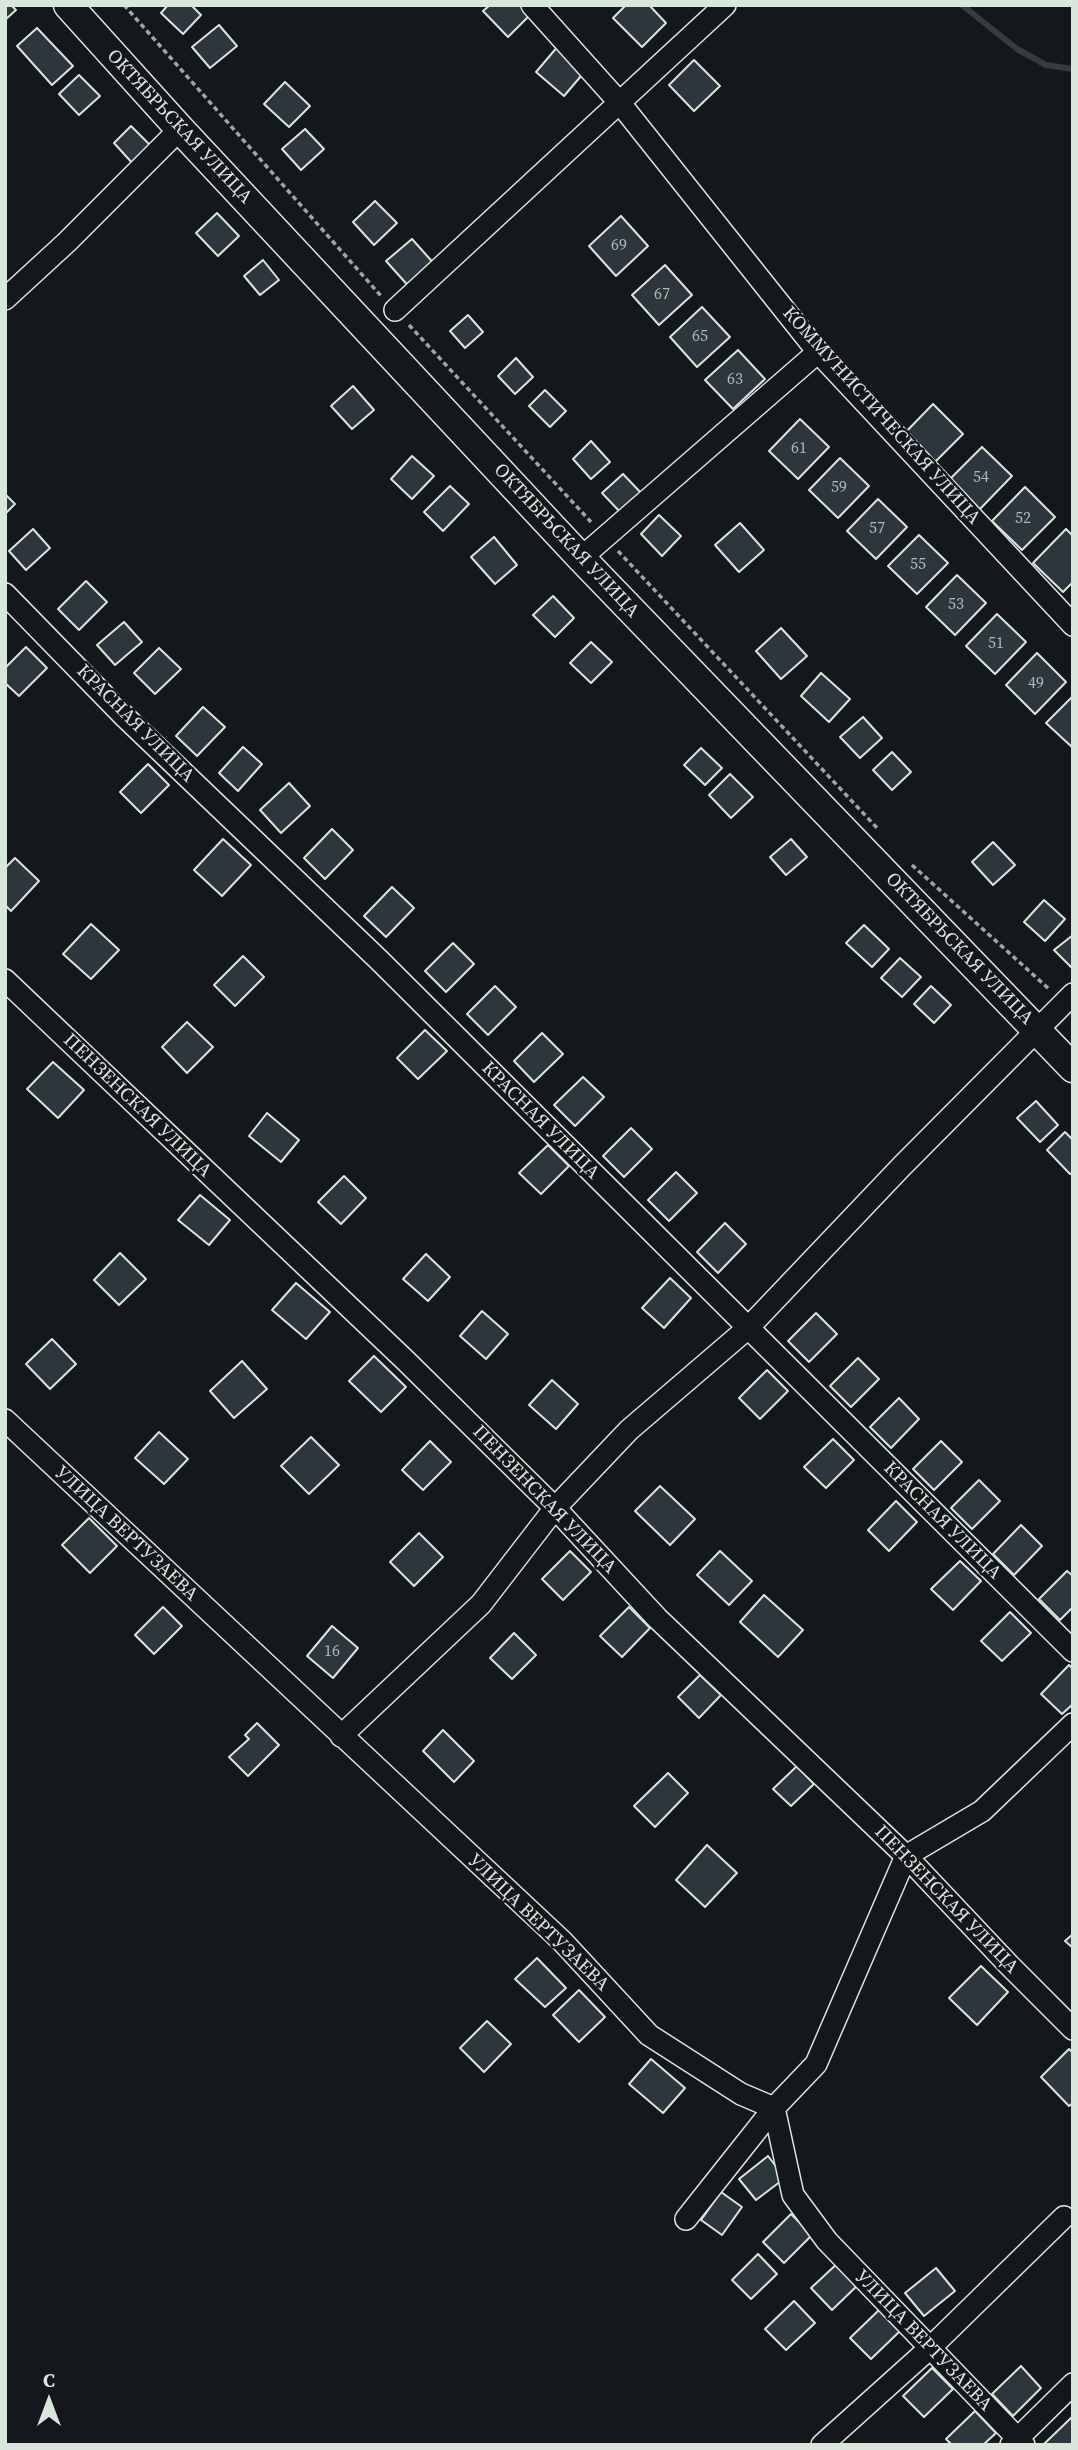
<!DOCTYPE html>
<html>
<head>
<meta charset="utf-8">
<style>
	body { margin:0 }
	#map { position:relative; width:1078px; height:2450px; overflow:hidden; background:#14181c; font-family:"Source Serif 4",serif }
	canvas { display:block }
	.frame { position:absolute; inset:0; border:7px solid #d8e6dc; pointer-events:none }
	.north { position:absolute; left:14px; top:2366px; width:70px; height:70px; -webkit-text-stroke:5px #14181c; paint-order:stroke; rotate:0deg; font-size:19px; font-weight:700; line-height:28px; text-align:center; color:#d8e6dc }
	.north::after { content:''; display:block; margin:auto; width:24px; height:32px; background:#d8e6dc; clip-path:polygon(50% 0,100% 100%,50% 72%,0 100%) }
</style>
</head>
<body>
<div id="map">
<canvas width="1078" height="2450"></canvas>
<div class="frame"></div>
<div class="north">С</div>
</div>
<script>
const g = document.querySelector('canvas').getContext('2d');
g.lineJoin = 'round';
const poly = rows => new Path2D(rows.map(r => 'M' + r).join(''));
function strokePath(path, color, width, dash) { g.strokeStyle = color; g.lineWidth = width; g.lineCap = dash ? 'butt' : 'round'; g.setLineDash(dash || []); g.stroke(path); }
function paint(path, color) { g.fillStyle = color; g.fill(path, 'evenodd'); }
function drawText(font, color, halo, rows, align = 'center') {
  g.font = font + ' "Source Serif 4",serif'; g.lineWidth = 5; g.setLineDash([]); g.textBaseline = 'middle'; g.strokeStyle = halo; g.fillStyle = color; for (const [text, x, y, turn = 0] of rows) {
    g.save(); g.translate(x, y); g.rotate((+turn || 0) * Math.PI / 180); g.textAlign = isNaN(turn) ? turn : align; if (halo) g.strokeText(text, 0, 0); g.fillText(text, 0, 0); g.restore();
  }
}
strokePath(poly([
	[962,5,1017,49,1046,65,1073,69]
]), '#363b3e', 6);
const building = poly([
	[5,5,11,5,16,10,5,20,5,5],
	[168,5,191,5,201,15,183,34,161,13,168,5],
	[490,5,523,5,531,14,508,37,483,11,490,5],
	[626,5,649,5,666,23,642,47,613,18,626,5],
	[219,25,237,46,210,68,192,47,219,25],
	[37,28,73,66,52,85,17,46,37,28],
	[559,45,587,69,564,96,536,72,559,45],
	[694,60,720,86,694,111,669,85,694,60],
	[79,75,100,96,79,115,59,94,79,75],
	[285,82,310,106,289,127,264,104,285,82],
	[131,126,152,147,134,165,114,143,131,126],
	[305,129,324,149,301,170,282,149,305,129],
	[375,201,397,223,374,245,353,222,375,201],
	[217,213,239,236,218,256,196,233,217,213],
	[621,216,648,246,616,276,589,246,621,216],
	[412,239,437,267,412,290,386,261,412,239],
	[263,260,279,280,260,295,244,276,263,260],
	[665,265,692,295,659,325,632,295,665,265],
	[702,307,730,337,697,367,670,337,702,307],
	[468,315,483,332,465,348,450,331,468,315],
	[738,350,765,379,733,409,705,380,738,350],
	[516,358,533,377,515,394,498,376,516,358],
	[353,386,374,410,352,429,331,406,353,386],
	[545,390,566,411,550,427,529,406,545,390],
	[933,404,963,434,930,467,900,438,933,404],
	[800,419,829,447,798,479,769,451,800,419],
	[591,441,610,462,591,479,573,459,591,441],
	[982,447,1012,476,979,510,949,480,982,447],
	[412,456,434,476,412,499,391,479,412,456],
	[840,458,869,486,838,518,809,490,840,458],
	[623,474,643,495,622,514,602,493,623,474],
	[450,486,469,504,443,531,424,512,450,486],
	[1025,487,1055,517,1022,550,992,521,1025,487],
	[5,494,15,504,5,514,5,494],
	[878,499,907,527,876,559,847,531,878,499],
	[659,515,681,536,662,556,641,534,659,515],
	[740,523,764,550,739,572,715,545,740,523],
	[33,529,50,548,26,570,9,551,33,529],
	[1066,529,1073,536,1073,582,1063,592,1033,563,1066,529],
	[919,535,948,563,917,594,888,566,919,535],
	[494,537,517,565,495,584,471,557,494,537],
	[957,575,986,603,955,635,926,607,957,575],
	[86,581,107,602,79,630,58,609,86,581],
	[553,596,574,618,555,637,533,615,553,596],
	[997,614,1026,642,995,674,966,646,997,614],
	[124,622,142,642,115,665,97,645,124,622],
	[781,628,807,656,781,679,756,651,781,628],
	[591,642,612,662,591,683,570,663,591,642],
	[26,647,47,668,19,696,5,683,5,668,26,647],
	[159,648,181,669,155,694,134,673,159,648],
	[1037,653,1066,682,1035,714,1006,685,1037,653],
	[821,673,850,699,829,722,801,696,821,673],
	[1073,696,1073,748,1046,723,1073,696],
	[203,707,225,727,197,756,176,736,203,707],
	[863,717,882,738,860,758,840,737,863,717],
	[243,747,262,764,238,791,219,773,243,747],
	[701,748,722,768,705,785,684,765,701,748],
	[892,752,911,772,892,790,873,770,892,752],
	[148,764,169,785,141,813,120,792,148,764],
	[730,774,753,797,731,818,709,795,730,774],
	[289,783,310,806,281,833,260,810,289,783],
	[332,829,353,850,325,879,304,858,332,829],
	[223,839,251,865,222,896,194,870,223,839],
	[791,839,807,857,786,875,770,857,791,839],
	[993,842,1015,865,993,885,972,862,993,842],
	[15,858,39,881,11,911,5,905,5,868,15,858],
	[392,887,414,908,386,937,364,916,392,887],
	[1044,900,1065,919,1045,941,1024,922,1044,900],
	[91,924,119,950,91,979,63,954,91,924],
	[864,925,889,949,872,967,846,943,864,925],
	[1073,935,1073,969,1054,950,1073,935],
	[453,943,474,964,446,992,425,971,453,943],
	[243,956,264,977,235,1006,214,985,243,956],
	[900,958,921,977,902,997,881,978,900,958],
	[495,986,516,1007,488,1035,467,1014,495,986],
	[931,986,951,1005,934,1023,914,1004,931,986],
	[187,1022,213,1047,187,1073,162,1047,187,1022],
	[425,1030,447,1051,418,1079,397,1058,425,1030],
	[542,1033,563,1054,534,1082,514,1061,542,1033],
	[53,1062,84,1090,58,1118,27,1089,53,1062],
	[583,1077,604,1097,575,1126,554,1105,583,1077],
	[1036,1101,1058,1125,1040,1142,1017,1118,1036,1101],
	[267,1113,299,1140,281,1162,249,1136,267,1113],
	[631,1128,652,1149,624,1177,603,1156,631,1128],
	[1065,1132,1073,1140,1073,1172,1070,1174,1047,1150,1065,1132],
	[548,1145,569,1166,541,1194,519,1173,548,1145],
	[676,1172,697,1193,669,1221,648,1200,676,1172],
	[344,1176,366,1198,341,1224,318,1202,344,1176],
	[200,1195,230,1220,209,1245,178,1220,200,1195],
	[725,1223,746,1244,718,1273,697,1252,725,1223],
	[120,1253,146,1279,119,1305,94,1280,120,1253],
	[426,1254,450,1277,428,1301,403,1279,426,1254],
	[670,1278,691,1298,664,1328,642,1308,670,1278],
	[296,1283,330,1312,306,1339,272,1310,296,1283],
	[482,1311,508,1334,486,1359,460,1336,482,1311],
	[816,1313,837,1334,809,1362,788,1341,816,1313],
	[52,1339,76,1364,50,1389,26,1364,52,1339],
	[374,1356,406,1387,381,1412,349,1381,374,1356],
	[858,1358,879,1379,851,1407,830,1386,858,1358],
	[242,1361,267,1389,234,1418,210,1391,242,1361],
	[767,1370,788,1391,760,1419,739,1398,767,1370],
	[552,1380,578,1404,556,1429,529,1405,552,1380],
	[899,1398,919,1419,891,1448,870,1427,899,1398],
	[159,1432,188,1459,164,1484,135,1458,159,1432],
	[311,1437,339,1465,309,1494,281,1466,311,1437],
	[833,1439,854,1460,826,1488,804,1467,833,1439],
	[430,1441,451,1462,423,1490,402,1470,430,1441],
	[941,1441,962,1462,934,1490,913,1469,941,1441],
	[979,1480,1000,1501,972,1529,951,1508,979,1480],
	[660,1486,695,1519,670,1545,635,1511,660,1486],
	[896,1501,917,1522,889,1551,868,1530,896,1501],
	[89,1518,117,1546,90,1573,62,1545,89,1518],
	[1021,1525,1042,1546,1014,1575,993,1554,1021,1525],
	[419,1533,443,1557,414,1586,390,1562,419,1533],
	[570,1551,591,1572,563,1600,542,1579,570,1551],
	[720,1551,752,1581,729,1605,697,1575,720,1551],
	[960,1561,981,1581,953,1610,931,1589,960,1561],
	[1067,1571,1073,1576,1073,1607,1060,1620,1039,1599,1067,1571],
	[764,1595,803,1630,778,1657,740,1622,764,1595],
	[163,1607,182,1626,154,1654,135,1635,163,1607],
	[629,1607,650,1628,622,1657,600,1636,629,1607],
	[1010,1612,1031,1633,1002,1661,981,1641,1010,1612],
	[332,1626,358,1648,333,1678,307,1656,332,1626],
	[514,1633,536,1655,512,1679,490,1658,514,1633],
	[1069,1665,1073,1669,1073,1704,1062,1714,1041,1694,1069,1665],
	[700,1675,721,1695,699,1718,678,1697,700,1675],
	[257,1723,279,1745,248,1776,229,1757,249,1739,245,1735,257,1723],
	[443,1730,474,1761,454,1782,423,1751,443,1730],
	[797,1766,814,1784,791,1806,773,1789,797,1766],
	[668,1773,688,1793,655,1827,634,1806,668,1773],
	[707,1845,737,1873,705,1907,676,1880,707,1845],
	[1073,1934,1073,1948,1065,1941,1073,1934],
	[537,1958,566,1988,545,2007,515,1979,537,1958],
	[981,1966,1008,1992,977,2025,949,1998,981,1966],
	[579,1990,605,2017,579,2042,553,2015,579,1990],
	[487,2021,511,2044,484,2072,460,2048,487,2021],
	[1069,2049,1073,2053,1073,2103,1069,2106,1041,2077,1069,2049],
	[651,2059,685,2088,663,2113,629,2084,651,2059],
	[768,2156,785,2178,756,2200,739,2179,768,2156],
	[721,2192,742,2207,722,2235,701,2220,721,2192],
	[791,2214,812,2235,784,2263,763,2242,791,2214],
	[758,2254,777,2274,751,2299,732,2280,758,2254],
	[840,2261,861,2282,832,2310,811,2288,840,2261],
	[936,2268,955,2291,924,2316,905,2293,936,2268],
	[794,2301,815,2323,786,2350,765,2329,794,2301],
	[879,2310,900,2331,871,2359,850,2338,879,2310],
	[1021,2366,1041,2388,1013,2416,992,2394,1021,2366],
	[932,2368,953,2389,924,2417,903,2396,932,2368],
	[975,2411,996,2433,983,2445,952,2445,946,2439,975,2411],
	[1073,2416,1073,2445,1044,2445,1044,2444,1073,2416]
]);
paint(building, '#2c363c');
strokePath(building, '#d8e6dc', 2);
const minor = poly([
	[532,5,619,102,818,352,1073,625],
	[5,299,67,242,180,129],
	[395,310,725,5],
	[581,558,818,352],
	[5,594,125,717,379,960,1073,1651],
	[5,980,405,1360,555,1508,657,1618,906,1856,1009,1965,1073,2029],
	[5,1420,562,1941,649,2035,741,2094,774,2108,793,2195,827,2241,1024,2445],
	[341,1736,481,1604,555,1508,629,1430,748,1328,902,1166,1073,994],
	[686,2219,774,2108,816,2064,906,1856,982,1811,1073,1724],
	[822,2445,930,2348,1064,2217],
	[1011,2445,1073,2384]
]);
const major = poly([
	[68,5,180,129,581,558,1073,1068]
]);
strokePath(minor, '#d8e6dc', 24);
strokePath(major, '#d8e6dc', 31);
strokePath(poly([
	[124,5,381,296],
	[409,325,591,522],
	[618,551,878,829],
	[912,865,1049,989]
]), '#9da8a2', 3.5, [5, 3.5]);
strokePath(minor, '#14181c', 21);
strokePath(major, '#14181c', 28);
drawText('16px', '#adbab4', null, [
	["69",619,246],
	["67",662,295],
	["65",700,337],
	["63",735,380],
	["61",799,449],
	["54",981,478],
	["59",839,488],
	["52",1023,519],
	["57",877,529],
	["55",918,565],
	["53",956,605],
	["51",996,644],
	["49",1036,684],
	["16",332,1652]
]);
drawText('19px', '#d8e6dc', '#14181c', [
	["ОКТЯБРЬСКАЯ УЛИЦА",179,127,47],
	["КОММУНИСТИЧЕСКАЯ УЛИЦА",881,416,48],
	["ОКТЯБРЬСКАЯ УЛИЦА",566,541,47],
	["КРАСНАЯ УЛИЦА",135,724,45],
	["ОКТЯБРЬСКАЯ УЛИЦА",959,949,46],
	["ПЕНЗЕНСКАЯ УЛИЦА",137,1106,44],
	["КРАСНАЯ УЛИЦА",540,1121,45],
	["ПЕНЗЕНСКАЯ УЛИЦА",544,1500,46],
	["КРАСНАЯ УЛИЦА",942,1521,45],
	["УЛИЦА ВЕРТУЗАЕВА",126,1534,43],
	["ПЕНЗЕНСКАЯ УЛИЦА",946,1900,46],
	["УЛИЦА ВЕРТУЗАЕВА",538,1923,44],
	["УЛИЦА ВЕРТУЗАЕВА",923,2341,46]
]);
</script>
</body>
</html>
